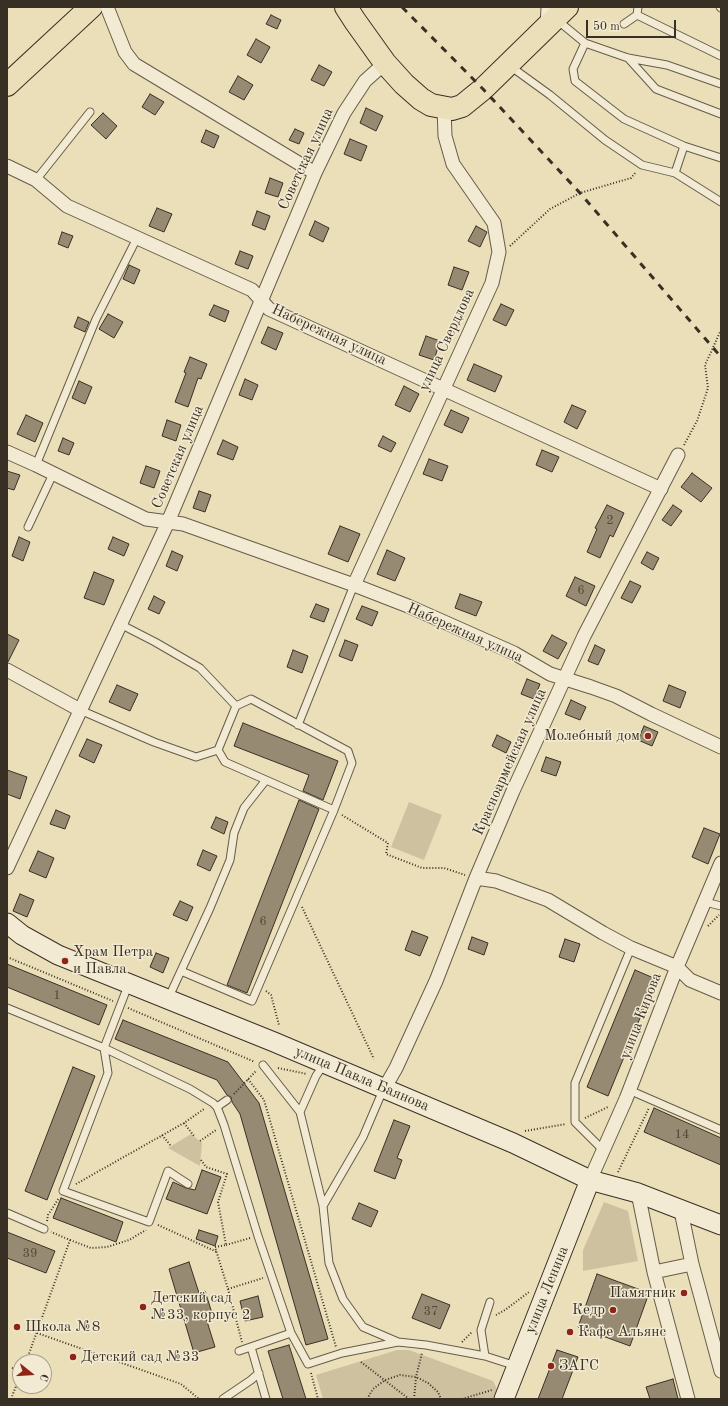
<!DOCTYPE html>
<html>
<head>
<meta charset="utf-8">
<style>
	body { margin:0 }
	#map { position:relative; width:728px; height:1406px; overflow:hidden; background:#ebdfb9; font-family:"Old Standard TT",serif }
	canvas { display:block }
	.frame { position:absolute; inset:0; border:8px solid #393025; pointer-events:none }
	.north { position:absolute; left:12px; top:1354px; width:40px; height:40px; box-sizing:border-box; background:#f2ead2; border:1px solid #a8a08d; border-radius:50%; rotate:107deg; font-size:11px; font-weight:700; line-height:16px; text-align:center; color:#393025 }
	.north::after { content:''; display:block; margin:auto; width:14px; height:18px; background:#8f2418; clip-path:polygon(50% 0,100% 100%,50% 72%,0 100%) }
	.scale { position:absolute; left:586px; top:20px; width:90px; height:18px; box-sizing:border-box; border:2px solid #393025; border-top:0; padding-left:5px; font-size:12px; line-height:14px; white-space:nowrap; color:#393025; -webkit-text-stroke:3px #f2ead2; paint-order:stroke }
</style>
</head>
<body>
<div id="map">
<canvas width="728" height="1406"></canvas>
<div class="frame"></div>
<div class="north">С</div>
<div class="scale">50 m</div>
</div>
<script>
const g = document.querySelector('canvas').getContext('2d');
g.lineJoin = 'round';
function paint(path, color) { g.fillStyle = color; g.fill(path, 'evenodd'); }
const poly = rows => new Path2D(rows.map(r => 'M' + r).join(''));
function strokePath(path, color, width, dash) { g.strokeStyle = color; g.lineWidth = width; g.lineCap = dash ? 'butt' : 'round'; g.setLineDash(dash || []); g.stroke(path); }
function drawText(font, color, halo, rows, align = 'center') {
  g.font = font + ' "Old Standard TT",serif'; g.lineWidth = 3; g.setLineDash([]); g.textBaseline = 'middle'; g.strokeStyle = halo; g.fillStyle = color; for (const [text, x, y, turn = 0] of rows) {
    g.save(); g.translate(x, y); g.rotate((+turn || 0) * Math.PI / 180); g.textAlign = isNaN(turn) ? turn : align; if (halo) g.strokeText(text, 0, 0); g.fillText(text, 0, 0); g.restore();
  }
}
paint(poly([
	[409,802,442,815,424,860,391,847],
	[191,1134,202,1143,200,1166,168,1148],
	[604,1202,628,1211,638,1261,583,1271,583,1250],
	[397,1350,409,1350,493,1381,497,1389,493,1399,323,1399,316,1375]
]), '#cdc1a0');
const building = poly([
	[271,15,281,20,277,29,266,24,271,15],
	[256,39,270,47,261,63,247,55,256,39],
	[319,65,332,72,324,86,311,80,319,65],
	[238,76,253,85,244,100,229,92,238,76],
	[150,94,164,102,155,115,142,107,150,94],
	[366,108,383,116,376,131,360,123,366,108],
	[103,113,117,126,106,139,91,125,103,113],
	[295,129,304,133,299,144,289,140,295,129],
	[206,130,219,136,214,148,201,142,206,130],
	[350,139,367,146,361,161,344,154,350,139],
	[270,178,283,183,278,197,265,193,270,178],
	[157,208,172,214,164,232,149,226,157,208],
	[257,211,270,216,265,230,252,225,257,211],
	[315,221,329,228,323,242,309,235,315,221],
	[476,226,487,232,480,247,468,241,476,226],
	[62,232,73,236,68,248,58,244,62,232],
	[240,251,253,256,248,269,235,264,240,251],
	[129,265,140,270,134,284,123,279,129,265],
	[454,267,469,272,462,290,448,285,454,267],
	[501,304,514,310,506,326,493,320,501,304],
	[214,305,229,311,225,322,209,315,214,305],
	[108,314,123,322,114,338,99,329,108,314],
	[78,317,89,322,85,332,74,327,78,317],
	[268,327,283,333,276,350,261,343,268,327],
	[426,336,440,341,434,360,419,355,426,336],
	[190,357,207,364,201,379,198,378,188,407,175,402,186,373,184,372,190,357],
	[474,364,502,376,495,392,467,380,474,364],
	[245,379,258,385,252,400,239,395,245,379],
	[79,381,92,387,85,404,72,398,79,381],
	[404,386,419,394,410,412,395,405,404,386],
	[572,405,586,411,577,429,564,422,572,405],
	[451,410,469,418,462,433,444,425,451,410],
	[26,415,43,423,35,442,17,434,26,415],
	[167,420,181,425,176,441,162,436,167,420],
	[383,436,396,443,391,452,378,446,383,436],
	[63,438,74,443,69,455,58,451,63,438],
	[223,440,238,447,233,460,217,454,223,440],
	[542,450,559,457,552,472,536,465,542,450],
	[429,459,448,466,442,481,423,474,429,459],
	[146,466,160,471,154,488,140,483,146,466],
	[7,471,20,475,14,490,7,488,7,471],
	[692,473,712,488,701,502,681,487,692,473],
	[199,491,211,495,205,512,193,508,199,491],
	[607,505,624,513,613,537,610,535,600,558,587,552,597,529,595,528,607,505],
	[673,505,682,511,671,526,662,520,673,505],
	[340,526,360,534,348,562,328,554,340,526],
	[19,537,30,542,23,561,12,556,19,537],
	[113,537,129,544,124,556,108,549,113,537],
	[387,550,405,558,395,581,377,574,387,550],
	[172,551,183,556,177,571,166,566,172,551],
	[647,552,659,558,653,570,641,563,647,552],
	[94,572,114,580,104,605,84,598,94,572],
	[575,577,595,586,586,606,566,596,575,577],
	[630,581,641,586,632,603,621,598,630,581],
	[460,594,482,602,476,616,455,608,460,594],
	[154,596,165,602,159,614,148,609,154,596],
	[316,604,329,609,324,622,310,617,316,604],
	[362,606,378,612,372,626,356,619,362,606],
	[7,634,19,640,8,662,7,662,7,634],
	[552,635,567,643,558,659,543,651,552,635],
	[345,640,358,645,352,661,339,656,345,640],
	[595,645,605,650,598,665,588,661,595,645],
	[293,650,308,656,302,673,287,667,293,650],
	[527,679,540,684,534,699,521,694,527,679],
	[117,685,138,694,130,711,109,702,117,685],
	[669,685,686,692,680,708,663,701,669,685],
	[571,700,586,707,580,720,565,714,571,700],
	[243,723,338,761,323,800,303,791,309,775,234,746,243,723],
	[644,726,658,732,652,746,638,740,644,726],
	[497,735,511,742,506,753,492,746,497,735],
	[87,739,102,745,94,763,79,756,87,739],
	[546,757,561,762,556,776,541,771,546,757],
	[7,770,27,777,20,799,7,794,7,770],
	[299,800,319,809,247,993,227,985,299,800],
	[56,810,70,816,65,829,50,824,56,810],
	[216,817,228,822,224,834,211,828,216,817],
	[704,828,720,834,708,864,692,857,704,828],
	[203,850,217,856,210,871,197,865,203,850],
	[38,851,54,858,46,878,29,871,38,851],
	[20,894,34,900,27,917,13,911,20,894],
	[180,901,193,907,187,921,173,915,180,901],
	[412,931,428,937,420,956,405,950,412,931],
	[472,937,488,943,484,955,468,949,472,937],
	[565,939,580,944,574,962,559,957,565,939],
	[156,953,169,958,163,973,150,967,156,953],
	[7,964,107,1005,99,1025,7,987,7,964],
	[635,970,656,979,608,1096,587,1087,635,970],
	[123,1020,228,1062,259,1103,328,1339,306,1345,240,1114,232,1102,231,1097,227,1095,217,1080,115,1039,123,1020],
	[73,1067,95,1076,47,1200,25,1191,73,1067],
	[654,1108,721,1138,721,1165,644,1132,654,1108],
	[394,1120,410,1126,397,1158,402,1160,395,1179,374,1171,394,1120],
	[202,1170,221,1177,207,1214,166,1199,173,1182,186,1188,195,1190,202,1170],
	[61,1198,123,1222,116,1242,53,1218,61,1198],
	[359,1203,378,1211,371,1227,352,1219,359,1203],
	[199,1230,218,1236,215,1246,196,1239,199,1230],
	[7,1232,55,1251,46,1273,7,1258,7,1232],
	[189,1262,199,1293,205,1291,212,1313,205,1315,215,1347,194,1353,169,1269,189,1262],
	[597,1274,649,1293,630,1346,578,1327,597,1274],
	[422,1294,450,1305,440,1329,412,1318,422,1294],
	[258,1296,263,1317,245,1321,240,1301,258,1296],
	[289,1345,306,1399,283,1399,268,1351,289,1345],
	[557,1350,578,1357,562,1399,538,1399,557,1350],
	[673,1379,678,1399,650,1399,646,1387,673,1379]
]);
paint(building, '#968b72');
strokePath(building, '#393025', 1);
const lane = poly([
	[720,7,721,8],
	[637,15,721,56],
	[557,20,585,43,628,58,667,65,721,84],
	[624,24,637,15,638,7],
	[585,43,573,69,575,81,624,119,684,146,721,158],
	[628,58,656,89,721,114],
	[510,66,550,95,605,140,642,165,675,173,721,202],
	[675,173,684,146],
	[36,180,90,112],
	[36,465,96,319,137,238],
	[28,527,53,474],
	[120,624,155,642,200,668,236,706],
	[80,710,154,742,196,757,218,750],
	[298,725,354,585],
	[218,750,225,762,266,780],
	[705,902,721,906],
	[181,971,252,1001,334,810,352,763,348,751,251,699,236,706,218,750],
	[129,983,104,1048,108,1073,63,1191,149,1222,168,1171,188,1184],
	[168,999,210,908,230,860,234,833,244,808,266,780,334,810],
	[7,1008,104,1048,190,1089,213,1103,217,1107,224,1125,258,1236,291,1333,239,1351],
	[263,1065,300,1112],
	[383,1090,363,1137,323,1206,329,1263,343,1299,363,1327,398,1342],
	[629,1090,721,1130],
	[217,1107,227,1100],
	[603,1150,575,1122,575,1083,631,948],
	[323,1206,300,1112,316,1076,324,1064],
	[7,1213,44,1229],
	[490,1302,481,1330,485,1356,516,1366],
	[291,1333,308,1364,342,1353,398,1342,426,1345,485,1356],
	[251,1347,266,1399],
	[223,1399,251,1380,259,1373]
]);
const street = poly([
	[107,7,125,52,134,64,315,173],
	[547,27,548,7],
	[7,166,36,180,67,206,252,290,269,309,661,489],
	[7,452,36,465,146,519,183,524,354,585,408,606,514,653,550,674,591,687,616,696,651,714,721,747],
	[354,585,492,283,499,252,494,223,453,164,445,136,444,108],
	[7,670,80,710],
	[7,868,168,522,315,173,344,113,365,81,385,63],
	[476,878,496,881,548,900,603,933,631,948,677,967,690,980,721,993],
	[384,1089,396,1068,436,981,476,878,513,791,584,636,678,455],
	[590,1180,626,1099,677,967,721,863],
	[638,1193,654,1272,688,1399],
	[681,1211,692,1264,721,1371],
	[654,1272,692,1264]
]);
const secondary = poly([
	[7,923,22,935,58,955,274,1042,513,1143,590,1180,638,1193,721,1225],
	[504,1399,590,1180]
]);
const highway = poly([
	[346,7,355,21,385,63,404,84,421,99,431,105,452,109,462,106,483,89,567,7],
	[7,85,91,7]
]);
strokePath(lane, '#665c4a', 9);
strokePath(street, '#665c4a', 15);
strokePath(secondary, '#393025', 21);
strokePath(highway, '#393025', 24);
strokePath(poly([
	[510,246,550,209,580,193,631,178,636,172],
	[684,445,697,421,708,388,705,365,721,330],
	[342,815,388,843,386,854,422,868,444,868,465,875],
	[302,907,374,1059],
	[708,926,719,915],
	[7,957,113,1001],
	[266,991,271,995,279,1025],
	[128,1008,255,1062],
	[278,1068,307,1074],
	[248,1079,264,1100,336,1347],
	[234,1094,256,1071],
	[585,1118,608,1107],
	[184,1123,194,1136],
	[525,1131,566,1124],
	[162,1135,171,1146],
	[200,1141,216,1130],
	[201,1160,206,1167,227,1174,218,1202,226,1245,215,1247,228,1289,242,1342],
	[618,1172,649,1108],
	[76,1184,184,1123,204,1109],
	[47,1221,48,1215,59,1198],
	[158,1225,217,1252],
	[70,1240,91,1248,107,1247,129,1240,146,1230],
	[226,1245,250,1238],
	[228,1289,263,1278],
	[496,1315,505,1310,529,1292],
	[37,1333,181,1384,199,1399],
	[462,1342,472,1332],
	[26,1362,70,1240,51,1232],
	[361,1362,409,1399],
	[12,1368,20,1371],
	[311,1373,318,1399],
	[11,1399,20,1376],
	[367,1399,373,1389,385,1380,400,1375,416,1377,428,1383,438,1392,441,1399],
	[414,1399,416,1377,422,1353],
	[462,1399,492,1390]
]), '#393025', 2, [1, 2]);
strokePath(lane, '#f2ead2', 7);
strokePath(street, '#f2ead2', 13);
strokePath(secondary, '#f2ead2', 19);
strokePath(highway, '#ebdfb9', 22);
strokePath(poly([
	[402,7,483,89,580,193,721,357]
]), '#393025', 3, [7, 7]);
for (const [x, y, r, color] of [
	[648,736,4,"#8f2418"],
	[65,961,4,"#8f2418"],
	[684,1293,4,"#8f2418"],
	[143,1307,4,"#8f2418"],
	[613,1310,4,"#8f2418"],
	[17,1327,4,"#8f2418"],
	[570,1332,4,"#8f2418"],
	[73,1357,4,"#8f2418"],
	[551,1366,4,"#8f2418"]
]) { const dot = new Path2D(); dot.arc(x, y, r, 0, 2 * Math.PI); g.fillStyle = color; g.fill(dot); strokePath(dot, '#f2ead2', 1.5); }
drawText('13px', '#504738', null, [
	["2",610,521],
	["6",581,591],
	["6",263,922],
	["1",57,996],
	["14",682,1135],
	["39",30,1254],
	["37",431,1312]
]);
drawText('15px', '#393025', '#f2ead2', [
	["Советская улица",306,159,-65],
	["Набережная улица",329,335,25],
	["улица Свердлова",447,340,-65],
	["Советская улица",178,457,-67],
	["Набережная улица",465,633,24],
	["Красноармейская улица",510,762,-66],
	["улица Кирова",641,1016,-69],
	["улица Павла Баянова",362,1079,23],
	["улица Ленина",547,1290,-68]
]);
drawText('15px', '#393025', '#f2ead2', [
	["Молебный дом",640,736,"right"],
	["Храм Петра",73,952],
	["и Павла",73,969],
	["Памятник",676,1293,"right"],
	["Детский сад",151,1298],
	["№33, корпус 2",151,1315],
	["Кедр",605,1310,"right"],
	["Школа №8",25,1327],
	["Кафе Альянс",578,1332],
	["Детский сад №33",81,1357],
	["ЗАГС",559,1366]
], 'left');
</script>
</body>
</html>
